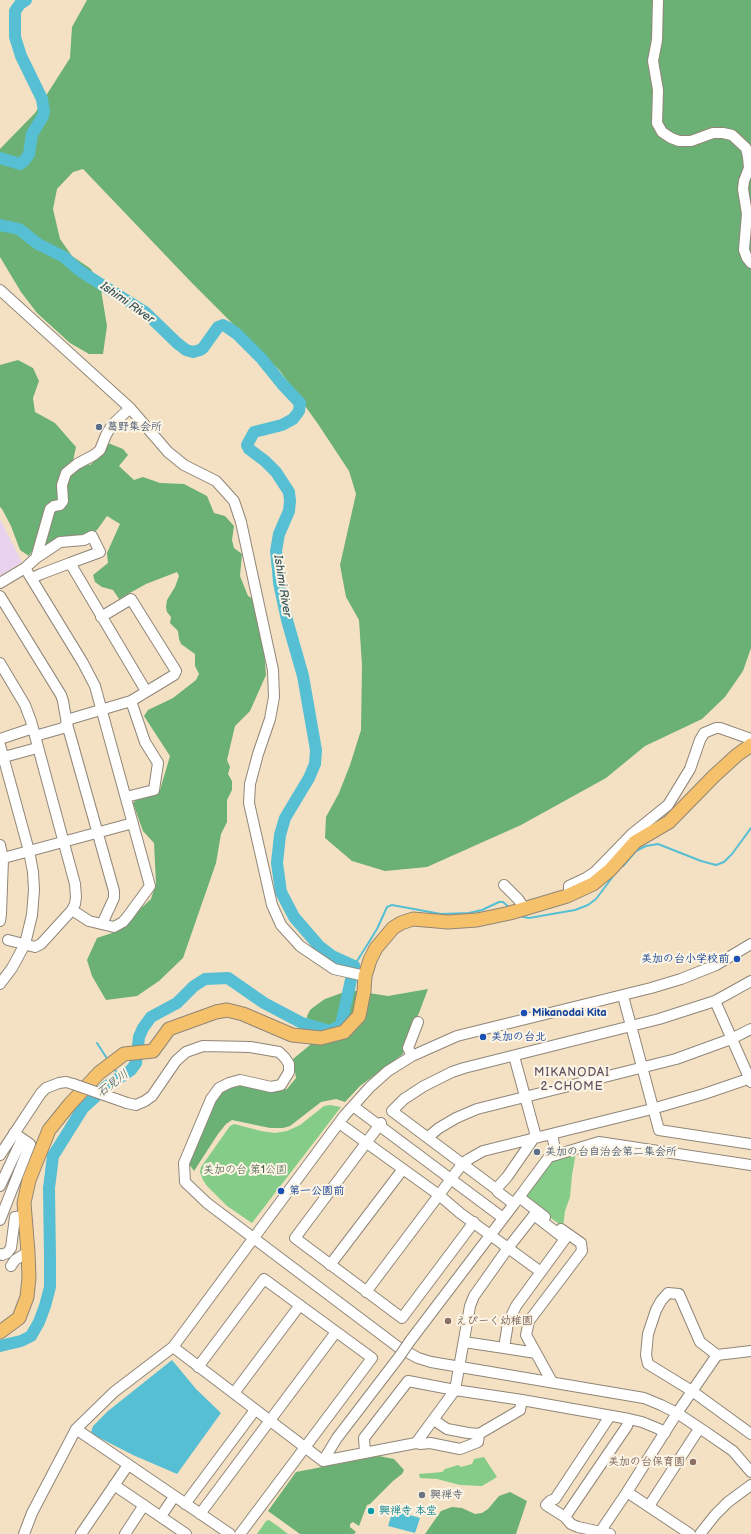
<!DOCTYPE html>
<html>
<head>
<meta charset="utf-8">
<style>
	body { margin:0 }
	canvas { display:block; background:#f4e1c4 }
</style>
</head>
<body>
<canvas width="751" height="1534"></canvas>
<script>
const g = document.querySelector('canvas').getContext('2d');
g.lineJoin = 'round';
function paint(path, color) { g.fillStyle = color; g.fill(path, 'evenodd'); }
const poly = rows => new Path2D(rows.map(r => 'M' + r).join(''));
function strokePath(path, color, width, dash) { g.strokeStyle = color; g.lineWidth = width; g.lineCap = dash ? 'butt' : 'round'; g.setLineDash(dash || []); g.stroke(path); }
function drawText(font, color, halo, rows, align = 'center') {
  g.font = font + ' "Balsamiq Sans","Klee One",sans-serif'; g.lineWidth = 4; g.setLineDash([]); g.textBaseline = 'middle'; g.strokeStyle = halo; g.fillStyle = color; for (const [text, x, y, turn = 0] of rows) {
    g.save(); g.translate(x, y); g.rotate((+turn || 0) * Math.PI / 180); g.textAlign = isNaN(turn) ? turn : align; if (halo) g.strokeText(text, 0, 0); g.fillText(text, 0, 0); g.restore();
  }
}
paint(poly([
	[0,519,22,562,0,576]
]), '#e8d2ee');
paint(poly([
	[330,1105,341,1107,252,1223,227,1206,207,1186,203,1180,200,1172,201,1167,230,1126,234,1124,261,1131,275,1133,287,1131,300,1125,324,1106],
	[576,1152,572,1175,570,1197,565,1211,563,1227,524,1198,550,1158],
	[484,1457,497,1477,482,1486,460,1485,437,1479,420,1478,419,1474,442,1472,445,1469,458,1465,461,1467,472,1464,474,1459],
	[269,1520,279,1527,288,1534,257,1534,266,1521]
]), '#84cc88');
paint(poly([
	[87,0,751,0,751,648,743,671,725,697,702,719,645,746,606,778,521,825,427,867,385,871,352,861,325,838,326,817,339,793,350,765,361,730,362,665,359,620,346,597,340,565,356,494,349,471,318,424,280,371,192,283,83,169,73,172,57,189,53,209,60,239,72,256,91,269,101,290,107,326,103,354,89,354,70,343,37,313,21,292,0,257,0,149,35,113,70,58,72,27],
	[18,360,33,368,39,381,33,398,35,412,55,423,76,447,73,461,90,465,103,453,108,443,123,449,128,455,119,466,134,480,143,477,160,483,184,484,207,496,214,513,225,516,234,526,232,540,234,548,242,554,240,576,248,596,255,600,264,650,266,675,250,711,235,726,227,760,230,767,228,774,232,781,232,790,227,800,227,822,221,834,216,863,183,958,159,981,137,996,106,1000,92,976,87,960,97,938,115,932,151,899,156,883,154,843,143,831,133,803,136,800,154,794,160,790,170,756,144,716,148,710,173,698,196,680,199,674,195,666,195,654,181,644,179,639,178,631,170,623,171,617,167,612,166,607,167,600,175,587,179,576,177,572,146,584,119,599,113,590,102,587,95,582,93,575,108,563,107,553,120,524,107,516,97,530,90,534,47,546,34,548,29,556,20,550,11,526,2,509,0,507,0,365],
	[428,989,419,1013,405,1041,403,1054,360,1086,345,1102,336,1099,321,1102,290,1126,283,1128,270,1128,232,1120,226,1124,218,1134,194,1171,189,1164,212,1110,216,1097,225,1089,236,1085,252,1087,269,1091,287,1089,296,1078,293,1059,310,1045,307,1016,310,1010,315,1006,325,999,350,990,388,996],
	[379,1456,394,1459,404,1470,402,1474,393,1481,370,1504,367,1505,359,1526,353,1522,350,1524,350,1527,356,1532,354,1534,300,1534,268,1511,296,1472],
	[510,1492,527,1501,516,1534,425,1534,441,1511,452,1507,462,1508,475,1514,482,1513,488,1509,499,1496]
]), '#6bb074');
paint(poly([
	[172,1360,196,1389,221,1413,177,1474,133,1455,94,1435,91,1432,93,1426,108,1411],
	[393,1510,420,1518,415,1533,388,1526]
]), '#57bfd4');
strokePath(poly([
	[623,866,636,851,646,846,658,844,701,861,716,865,724,862,732,854,751,828],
	[519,916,529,918,575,910,588,905,596,899,614,875],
	[354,966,377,929,387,907,392,905,441,914,469,913,482,910,499,902,503,902,510,908],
	[97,1043,108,1060],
	[113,1067,120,1077]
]), '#57bfd4', 2);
strokePath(poly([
	[0,158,20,164,25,160,29,154,32,134,43,116,44,111,42,99,21,56,15,37,15,11,20,4,26,0],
	[0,225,19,229,38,244,64,257,80,271,145,312,177,343,186,350,193,352,200,350,203,348,218,327,223,325,227,327,237,334,261,358,282,384,300,403,299,411,293,419,282,425,254,432,247,445,249,449,265,461,276,472,289,492,290,501,289,511,279,534,276,551,278,570,279,583,287,620,303,676,316,750,315,764,309,778,285,818,280,835,277,863,281,892,294,917,319,946,332,956,354,966,341,1025,330,1031,302,1023,264,1003,228,978,205,979,194,986,177,1003,151,1017,143,1028,139,1037,136,1063,131,1070,107,1086,83,1108,53,1156,49,1188,50,1258,50,1287,45,1306,39,1322,31,1336,21,1341,0,1346]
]), '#57bfd4', 12);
const minor = poly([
	[658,0,657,40,653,61,658,90,657,123,662,132,671,138,679,141,691,141,713,133,723,133,732,135,746,148,748,157,749,168,744,181,743,189,747,214,744,250,747,258,751,263],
	[0,290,130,408,168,452,184,465,216,481,234,501,241,522,273,670,274,697,270,719,258,754,250,784,249,803,272,905,281,925,300,946,334,969,365,976],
	[36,558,60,542,84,540,92,536,100,552,70,563],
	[25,568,83,663,95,686,150,886,128,916,123,922,114,927,89,921,72,910],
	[32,578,41,574,70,563,146,691],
	[0,583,25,568,36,558,50,509,54,506,60,505,63,501,62,485,66,473,77,464,94,455,100,450,106,435,112,425,130,408],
	[0,596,61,695,63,701,67,724,114,891,114,898,102,924],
	[0,663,25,705,31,721,75,884,76,897,75,904,72,910,41,944,35,947,8,940],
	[35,736,63,728,70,719,131,701,174,675,176,671,131,599,101,617],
	[0,739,33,728],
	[0,745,29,851,33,872,34,890,32,915,25,944,12,968,0,984],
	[4,757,37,748],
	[126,797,154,790,158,763,145,742,131,701],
	[0,845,3,859,1,914,0,921],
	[0,859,133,823],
	[504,885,518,899,525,909],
	[580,885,569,889,569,886,586,878,595,872,632,834,668,805,690,769,700,740,704,733,716,728,720,728,751,739],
	[623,996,659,1130,751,1144],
	[715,1001,751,1082],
	[412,1056,408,1048,418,1022],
	[514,1056,535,1133,534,1138,507,1177,496,1189,392,1111,404,1099,424,1086,452,1072,464,1068,659,1019,715,1001,751,981],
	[127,1103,136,1105,145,1101,152,1096,176,1061,186,1052,203,1046,250,1047,279,1052,285,1058,289,1064,289,1072,281,1085,271,1087,240,1080,229,1083,219,1088,211,1099,184,1163,185,1182,207,1203,398,1347,418,1358,431,1362,644,1398,661,1405,677,1413,707,1433,733,1451,751,1472],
	[357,1109,503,1218],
	[339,1123,439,1195,460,1213,541,1272],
	[381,1123,295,1238,402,1318,474,1222],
	[552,1134,556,1155],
	[428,1137,439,1128,456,1118,477,1109,676,1059,731,1039,751,1029],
	[0,1155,41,1093,46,1088,59,1083,66,1082,73,1084],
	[0,1186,22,1139],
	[496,1189,498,1192,514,1204,549,1157,599,1142,751,1165],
	[519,1197,545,1217],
	[0,1220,30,1144,14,1133],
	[0,1254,2,1255,7,1253,11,1248,15,1217,25,1216],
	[330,1265,403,1169],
	[11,1266,15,1260,28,1252],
	[366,1292,451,1179,463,1163,469,1159,483,1151,652,1109,704,1094,751,1078],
	[410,1341,514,1204],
	[173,1347,323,1461,416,1443,455,1390,470,1306,474,1296,508,1248,534,1215,565,1239,516,1306,508,1323,504,1348,464,1342],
	[504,1348,536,1353],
	[751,1351,717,1355,704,1345,700,1342,679,1294,668,1293,661,1301,656,1310,648,1334,646,1355,648,1364,692,1391,751,1434],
	[198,1367,264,1279,372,1358,240,1534],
	[552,1382,526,1335,529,1321,582,1251,581,1243,561,1229],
	[234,1393,300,1305],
	[434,1420,447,1429,468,1433,479,1434,520,1410,522,1400],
	[76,1429,230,1534],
	[416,1443,420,1444,430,1443,460,1449,478,1442,479,1434],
	[365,1453,364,1438,408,1381,455,1390,522,1400,629,1419,642,1422,659,1429,665,1433],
	[323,1461,337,1438,399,1357],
	[114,1485,186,1534],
	[627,1492,690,1534],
	[185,1504,255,1410],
	[649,1506,697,1432],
	[200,1514,336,1332],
	[161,1516,174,1497],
	[565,1517,627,1426,629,1419],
	[600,1532,627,1492,677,1413,717,1355],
	[24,1534,32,1513,76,1429,114,1392,173,1347,344,1116,370,1087,388,1071,412,1056,457,1036,651,988,681,979,716,965,751,944],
	[81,1534,128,1465],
	[125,1534,144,1505],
	[610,1534,578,1527,571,1524,565,1517,546,1505,550,1501,555,1499,610,1416],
	[700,1534,715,1515,728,1502,751,1485]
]);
const major = poly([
	[0,1332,19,1318,27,1297,29,1278,28,1252,24,1203,29,1180,49,1130,70,1104,99,1073,124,1054,153,1051,169,1029,216,1012,227,1010,243,1014,292,1035,321,1038,344,1032,359,1016,364,991,365,976,370,960,376,948,393,928,401,923,413,919,448,922,477,920,510,913,567,896,593,884,610,870,635,842,669,822,714,776,737,755,751,745]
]);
strokePath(minor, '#908678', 12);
strokePath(major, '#908678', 15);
strokePath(minor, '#fff', 10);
strokePath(major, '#f5c16b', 13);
const minorBridge = poly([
	[73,1084,127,1103],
	[399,1357,410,1341]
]);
strokePath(minorBridge, '#908678', 12, []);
strokePath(minorBridge, '#fff', 10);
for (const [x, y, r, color] of [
	[99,427,4,"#5c6f8a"],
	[737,959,4,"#1a4fb4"],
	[524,1013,4,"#1a4fb4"],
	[483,1037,4,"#1a4fb4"],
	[537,1152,4,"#5c6f8a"],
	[281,1191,4,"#1a4fb4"],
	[448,1321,4,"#8d6e63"],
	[693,1462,4,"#8d6e63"],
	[422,1495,4,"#6b7280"],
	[371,1511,4,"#0f9aa8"]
]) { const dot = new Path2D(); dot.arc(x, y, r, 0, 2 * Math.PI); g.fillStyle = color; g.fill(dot); strokePath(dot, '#fcf5e5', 1.5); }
drawText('bold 11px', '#4e5e75', '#fcf5e5', [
	["葛野集会所",107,427],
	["美加の台自治会第二集会所",545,1152]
], 'left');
drawText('bold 11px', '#164399', '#fcf5e5', [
	["美加の台小学校前",729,959,"right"],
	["Mikanodai Kita",532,1013],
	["美加の台北",491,1037],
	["第一公園前",289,1191]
], 'left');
drawText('11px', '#465b47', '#fcf5e5', [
	["美加の台 第1公園",245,1170]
]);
drawText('bold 11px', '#785e54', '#fcf5e5', [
	["えぴーく幼稚園",456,1321],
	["美加の台保育園",685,1462,"right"]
], 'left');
drawText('bold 11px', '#5b616d', '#fcf5e5', [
	["興禅寺",430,1495]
], 'left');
drawText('bold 11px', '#0d838f', '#fcf5e5', [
	["興禅寺 本堂",379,1511]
], 'left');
drawText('italic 12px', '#38575e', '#fcf5e5', [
	["Ishimi River",127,303,35],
	["Ishimi River",282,586,81],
	["石見川",113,1084,-37]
]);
g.letterSpacing = '1px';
drawText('12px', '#615263', '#fcf5e5', [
	["MIKANODAI",572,1073],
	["2-CHOME",572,1087]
]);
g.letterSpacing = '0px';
</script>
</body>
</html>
